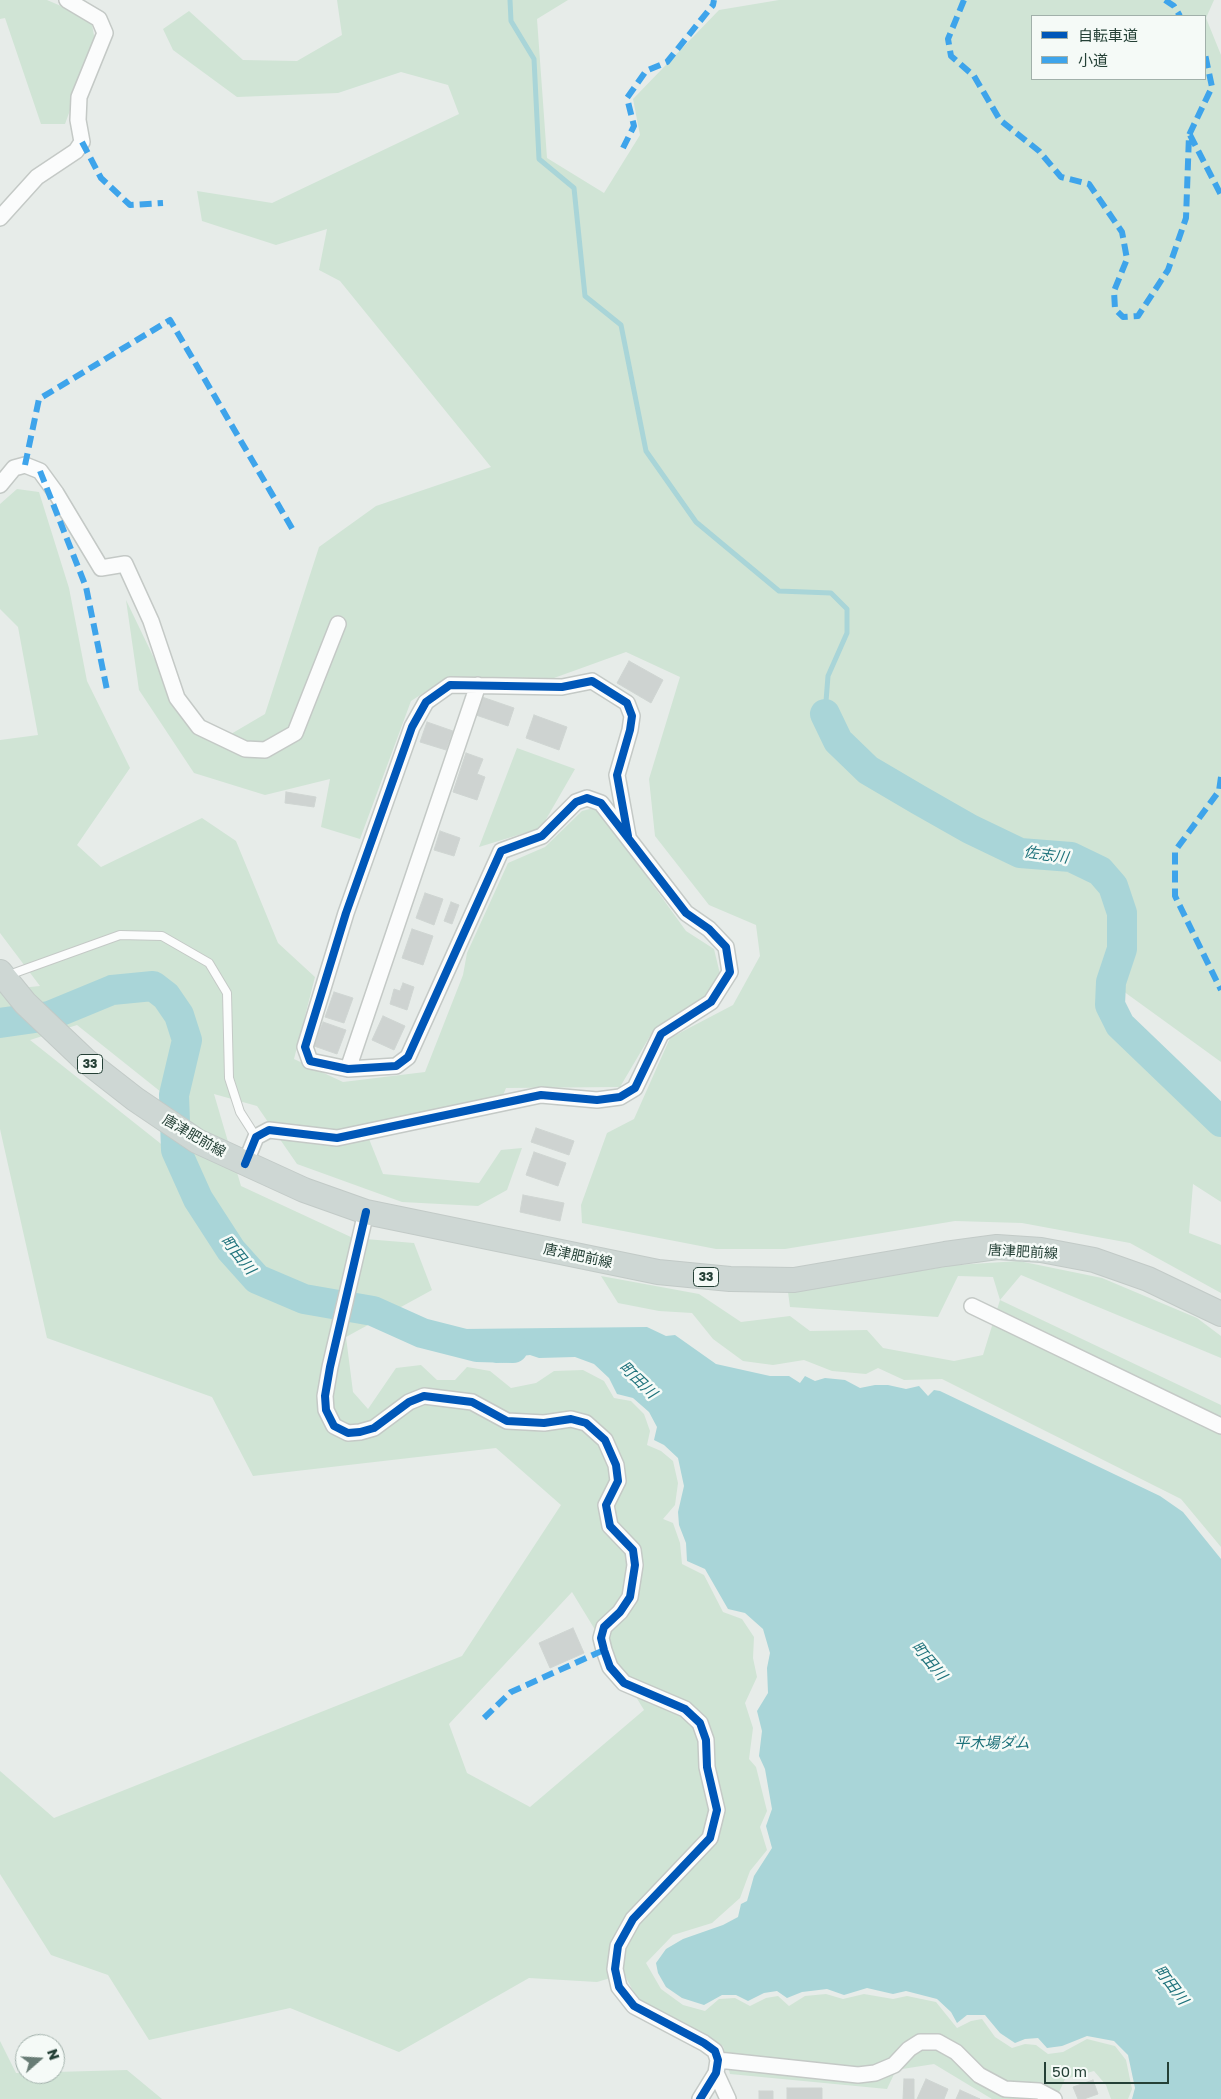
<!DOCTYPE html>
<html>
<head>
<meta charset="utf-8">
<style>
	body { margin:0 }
	#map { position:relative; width:1221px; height:2099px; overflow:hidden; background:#e7ece9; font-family:"Golos Text","Noto Sans JP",sans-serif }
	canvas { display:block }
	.legend { position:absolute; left:1031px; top:15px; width:175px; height:65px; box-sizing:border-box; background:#f5faf7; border:1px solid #a1b0aa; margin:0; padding:6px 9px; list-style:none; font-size:15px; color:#244036 }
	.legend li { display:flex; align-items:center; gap:10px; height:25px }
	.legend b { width:25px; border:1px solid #a1b0aa }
	.north { position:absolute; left:15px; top:2034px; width:50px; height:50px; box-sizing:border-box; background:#f5faf7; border:1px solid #a1b0aa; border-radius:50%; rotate:71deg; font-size:14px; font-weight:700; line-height:20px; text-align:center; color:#244036 }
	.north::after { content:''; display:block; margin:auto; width:18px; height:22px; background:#687c75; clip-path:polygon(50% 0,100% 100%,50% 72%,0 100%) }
	.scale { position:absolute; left:1044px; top:2062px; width:125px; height:22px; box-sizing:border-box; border:2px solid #244036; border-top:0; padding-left:6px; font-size:15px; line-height:18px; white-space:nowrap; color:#244036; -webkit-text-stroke:4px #f5faf7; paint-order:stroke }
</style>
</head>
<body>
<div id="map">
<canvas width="1221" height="2099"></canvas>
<ul class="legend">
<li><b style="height:6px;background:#0057b8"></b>自転車道</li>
<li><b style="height:6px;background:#3ea4eb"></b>小道</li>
</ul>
<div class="north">N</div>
<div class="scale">50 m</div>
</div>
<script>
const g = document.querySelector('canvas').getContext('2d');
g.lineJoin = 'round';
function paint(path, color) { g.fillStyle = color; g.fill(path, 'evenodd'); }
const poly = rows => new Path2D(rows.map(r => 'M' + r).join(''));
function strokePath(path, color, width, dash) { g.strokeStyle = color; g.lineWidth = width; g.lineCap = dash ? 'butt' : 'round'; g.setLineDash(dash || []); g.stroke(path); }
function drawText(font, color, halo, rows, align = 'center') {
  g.font = font + ' "Golos Text","Noto Sans JP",sans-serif'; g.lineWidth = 5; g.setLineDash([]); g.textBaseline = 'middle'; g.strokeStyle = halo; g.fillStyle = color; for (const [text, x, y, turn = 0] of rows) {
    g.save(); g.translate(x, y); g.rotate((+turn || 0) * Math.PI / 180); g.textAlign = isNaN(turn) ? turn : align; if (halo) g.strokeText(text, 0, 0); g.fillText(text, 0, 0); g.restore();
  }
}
paint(poly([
	[0,0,47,0,91,19,95,41,65,124,41,124,5,18,0,19],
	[337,0,568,0,537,19,547,158,604,193,640,135,633,99,719,10,779,0,1214,0,1206,18,1221,55,1221,1062,1123,991,1108,988,1100,1007,1221,1130,1221,1202,1193,1184,1189,1233,1221,1245,1221,1293,1130,1243,1022,1223,955,1221,785,1249,716,1249,582,1223,581,1205,607,1133,634,1119,670,1038,733,1005,760,956,756,925,709,905,655,836,649,779,680,677,626,652,554,678,448,677,411,701,360,839,321,827,330,779,265,795,194,773,139,690,126,600,178,708,231,734,265,714,319,547,376,506,491,467,340,281,319,270,327,229,276,245,202,221,197,191,272,203,459,114,448,85,401,72,338,93,237,97,173,50,163,29,189,11,243,60,297,61,342,35],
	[1032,16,1205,16,1205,79,1032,79],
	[17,489,39,492,69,588,87,681,130,768,77,845,101,867,202,818,236,841,278,943,315,977,294,1059,343,1082,425,1072,463,975,467,953,508,863,545,847,582,811,597,807,686,931,714,949,721,978,702,1002,653,1031,620,1087,506,1088,501,1100,363,1124,383,1174,479,1183,501,1150,522,1148,507,1190,478,1206,402,1202,297,1164,257,1106,214,1094,241,1186,353,1238,414,1243,432,1290,346,1337,353,1392,368,1409,396,1368,421,1365,437,1380,455,1380,467,1367,490,1371,511,1388,536,1383,554,1371,583,1370,604,1381,614,1398,631,1401,644,1414,650,1431,647,1445,661,1451,673,1461,678,1483,675,1505,663,1519,673,1523,680,1543,682,1564,704,1575,723,1612,742,1619,754,1637,753,1658,757,1677,745,1703,753,1728,749,1759,756,1767,767,1811,760,1827,767,1850,750,1871,740,1898,712,1923,673,1935,646,1963,661,1989,683,2005,705,2011,719,1999,735,1998,750,2006,766,1998,778,1996,789,2006,805,1996,826,1994,843,1999,864,1994,893,1999,907,1996,936,2002,957,2028,971,2021,982,2019,995,2037,1012,2048,1025,2044,1036,2045,1048,2054,1063,2052,1087,2039,1115,2046,1126,2060,1132,2089,1128,2099,1111,2099,1106,2085,1094,2071,1065,2079,1056,2099,992,2099,934,2064,896,2070,887,2089,730,2074,723,2046,639,2002,624,1974,597,1982,529,1978,399,2052,290,2008,149,2040,108,1975,51,1955,0,1874,0,1771,54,1818,462,1656,561,1505,496,1448,253,1476,212,1397,47,1338,0,1129,0,990,40,986,0,933,0,740,38,735,18,627,0,609,0,504],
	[77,1025,161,1092,170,1151,30,1040],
	[572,1592,644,1710,530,1807,467,1773,449,1724],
	[517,748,575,769,541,828,479,847],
	[1019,1261,1102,1278,1197,1318,1221,1336,1221,1358,1021,1275,1000,1300,1221,1405,1221,1547,1181,1499,942,1379,904,1380,878,1368,866,1374,832,1371,804,1360,773,1365,743,1361,713,1339,692,1313,659,1311,618,1303,601,1276,699,1294,741,1322,790,1316,810,1331,867,1330,883,1348,954,1361,983,1355,1000,1300,993,1277,958,1276,938,1317,790,1307,788,1292,956,1265],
	[0,2041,16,2073,55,2074,55,2072,127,2070,162,2099,0,2099]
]), '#d0e4d5');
paint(poly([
	[647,1327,666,1336,675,1335,716,1364,770,1376,789,1376,800,1383,805,1376,815,1381,825,1378,845,1380,860,1388,875,1385,888,1385,906,1389,919,1386,928,1396,934,1390,940,1391,1160,1496,1183,1512,1221,1559,1221,2099,1132,2099,1135,2088,1128,2055,1114,2041,1087,2036,1062,2046,1047,2048,1038,2038,1025,2039,1015,2043,1000,2033,985,2015,967,2015,957,2023,951,2012,937,1999,906,1991,893,1994,867,1988,844,1995,827,1989,802,1992,787,1998,777,1991,764,1993,748,2001,736,1995,722,1995,704,2005,682,1998,666,1987,658,1973,656,1963,666,1949,683,1939,723,1925,738,1917,741,1904,747,1901,754,1876,772,1848,766,1826,772,1809,765,1769,759,1756,762,1731,757,1711,768,1693,767,1668,770,1653,763,1629,745,1613,728,1609,705,1569,687,1561,686,1543,679,1525,678,1512,684,1486,678,1458,664,1445,654,1440,657,1427,649,1412,633,1398,617,1394,609,1378,594,1364,575,1357,539,1358,530,1355,522,1356,514,1362,496,1363,481,1358,472,1351,477,1334,462,1329]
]), '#a9d5d8');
strokePath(poly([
	[510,0,511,21,534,59,539,159,574,188,585,296,621,325,646,451,696,522,779,591,831,593,847,609,847,633,828,676,825,714]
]), '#a9d5d8', 5);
strokePath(poly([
	[825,714,838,741,868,770,919,800,970,829,1020,853,1071,857,1100,871,1113,886,1122,913,1122,949,1111,982,1110,1005,1120,1025,1221,1122],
	[0,1023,49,1016,112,990,153,986,166,996,179,1015,187,1040,174,1095,176,1150,198,1199,231,1250,257,1279,304,1299,373,1311,422,1333,477,1347,513,1348]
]), '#a9d5d8', 30);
const building = poly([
	[629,661,663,680,651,703,617,683,629,661],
	[482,697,514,708,508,726,476,715,482,697],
	[534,715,567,727,559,750,526,738,534,715],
	[427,722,453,731,446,750,420,742,427,722],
	[466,753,483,759,477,774,485,777,477,800,453,792,466,753],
	[286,792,316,797,314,807,285,803,286,792],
	[440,831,460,838,454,856,434,850,440,831],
	[425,893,443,899,434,925,416,918,425,893],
	[451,902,459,905,452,924,444,921,451,902],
	[412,929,433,936,423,965,402,958,412,929],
	[403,983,414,987,407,1010,390,1004,394,989,400,991,403,983],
	[334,992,353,998,344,1023,325,1017,334,992],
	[383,1016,405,1026,394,1050,372,1040,383,1016],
	[323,1022,346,1030,337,1054,314,1046,323,1022],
	[536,1128,574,1141,569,1155,531,1142,536,1128],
	[534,1152,566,1163,558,1186,526,1175,534,1152],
	[523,1195,564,1203,560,1221,520,1212,523,1195],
	[573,1628,584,1653,550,1668,539,1643,573,1628],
	[904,2079,914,2079,914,2099,903,2099,904,2079],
	[926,2079,948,2089,944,2099,917,2099,926,2079],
	[1093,2080,1098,2094,1084,2099,1078,2099,1073,2087,1093,2080],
	[787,2088,822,2088,822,2099,787,2099,787,2088],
	[960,2090,980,2099,956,2099,960,2090],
	[759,2091,773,2091,773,2099,759,2099,759,2091]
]);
paint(building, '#ced3d1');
strokePath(building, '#cfd5d2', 1);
const service = poly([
	[6,976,120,935,162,936,209,963,227,993,229,1078,240,1112,256,1137]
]);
const minor = poly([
	[0,218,37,177,76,151,82,142,78,120,79,97,105,33,99,19,67,0],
	[0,485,14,468,25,465,40,471,56,493,101,568,125,564,151,621,177,698,199,727,245,749,265,750,295,733,338,624],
	[348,1069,478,685],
	[245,1164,256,1137,269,1130,337,1138,541,1095,597,1100,620,1097,635,1088,661,1034,711,1002,730,972,726,947,709,929,686,913,601,803,587,798,576,802,542,836,501,851,408,1057,396,1066,348,1069,310,1061,305,1047,346,913,412,727,426,702,450,685,562,687,592,681,627,703,632,716,630,730,617,775,628,836],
	[366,1212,330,1367,325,1396,326,1410,334,1426,348,1433,360,1432,374,1428,409,1402,424,1396,472,1402,507,1421,544,1423,571,1419,586,1423,605,1440,616,1465,618,1481,606,1505,610,1526,633,1550,635,1565,630,1597,620,1612,604,1627,601,1638,604,1650,610,1667,624,1683,685,1709,700,1723,706,1740,707,1767,717,1810,710,1838,633,1919,618,1946,615,1969,619,1987,634,2006,704,2043,715,2051,718,2060,716,2073,700,2099],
	[972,1306,1221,1426],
	[718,2060,858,2075,875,2073,894,2065,909,2049,920,2042,938,2042,956,2052,979,2075,1005,2089,1039,2091,1054,2099],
	[716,2073,728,2099]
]);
const primary = poly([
	[0,972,25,1003,85,1060,135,1099,197,1141,304,1190,366,1212,658,1272,730,1279,794,1280,945,1254,997,1247,1041,1250,1094,1260,1148,1279,1221,1314]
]);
strokePath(service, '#c4c9c6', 10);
strokePath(minor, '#c4c9c6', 18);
strokePath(primary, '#c2cac7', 26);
strokePath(service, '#fbfcfc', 8);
strokePath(minor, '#fbfcfc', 15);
strokePath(primary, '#ced7d4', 24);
strokePath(poly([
	[964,0,948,39,951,56,974,76,1000,120,1039,151,1061,177,1089,184,1122,232,1127,259,1114,291,1115,309,1123,317,1138,316,1168,270,1186,218,1189,135,1212,87,1205,54],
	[1165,0,1174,6,1180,16],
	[1190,135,1221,195],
	[82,142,101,178,130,205,163,203],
	[623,148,634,126,627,98,646,71,667,62,713,5,714,0],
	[25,465,39,399,170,320,293,530],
	[40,471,86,587,107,690],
	[1221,777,1219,791,1175,851,1175,896,1221,990],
	[484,1718,511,1692,604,1650]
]), '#3ea4eb', 6, [12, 6]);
strokePath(poly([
	[245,1164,256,1137,269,1130,337,1138,541,1095,597,1100,620,1097,635,1088,661,1034,711,1002,730,972,726,947,709,929,686,913,601,803,587,798,576,802,542,836,501,851,408,1057,396,1066,348,1069,310,1061,305,1047,346,913,412,727,426,702,450,685,562,687,592,681,627,703,632,716,630,730,617,775,628,836],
	[366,1212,330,1367,325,1396,326,1410,334,1426,348,1433,360,1432,374,1428,409,1402,424,1396,472,1402,507,1421,544,1423,571,1419,586,1423,605,1440,616,1465,618,1481,606,1505,610,1526,633,1550,635,1565,630,1597,620,1612,604,1627,601,1638,604,1650,610,1667,624,1683,685,1709,700,1723,706,1740,707,1767,717,1810,710,1838,633,1919,618,1946,615,1969,619,1987,634,2006,704,2043,715,2051,718,2060,716,2073,700,2099]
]), '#0057b8', 8);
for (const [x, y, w] of [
	[90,1064,25],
	[706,1277,25]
]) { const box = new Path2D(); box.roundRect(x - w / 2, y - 9.5, w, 19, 4); g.fillStyle = '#f5faf7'; g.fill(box); strokePath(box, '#244036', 1); }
drawText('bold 12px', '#244036', null, [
	["33",90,1064],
	["33",706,1277]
]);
drawText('14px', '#244036', '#f5faf7', [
	["唐津肥前線",194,1136,30],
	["唐津肥前線",1023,1252,3],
	["唐津肥前線",578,1256,12]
]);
drawText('italic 15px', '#1e727b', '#f5faf7', [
	["佐志川",1046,855,8],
	["町田川",238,1255,51],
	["町田川",638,1380,44],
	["町田川",929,1661,50],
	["平木場ダム",992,1743],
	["町田川",1171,1985,53]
]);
</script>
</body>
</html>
